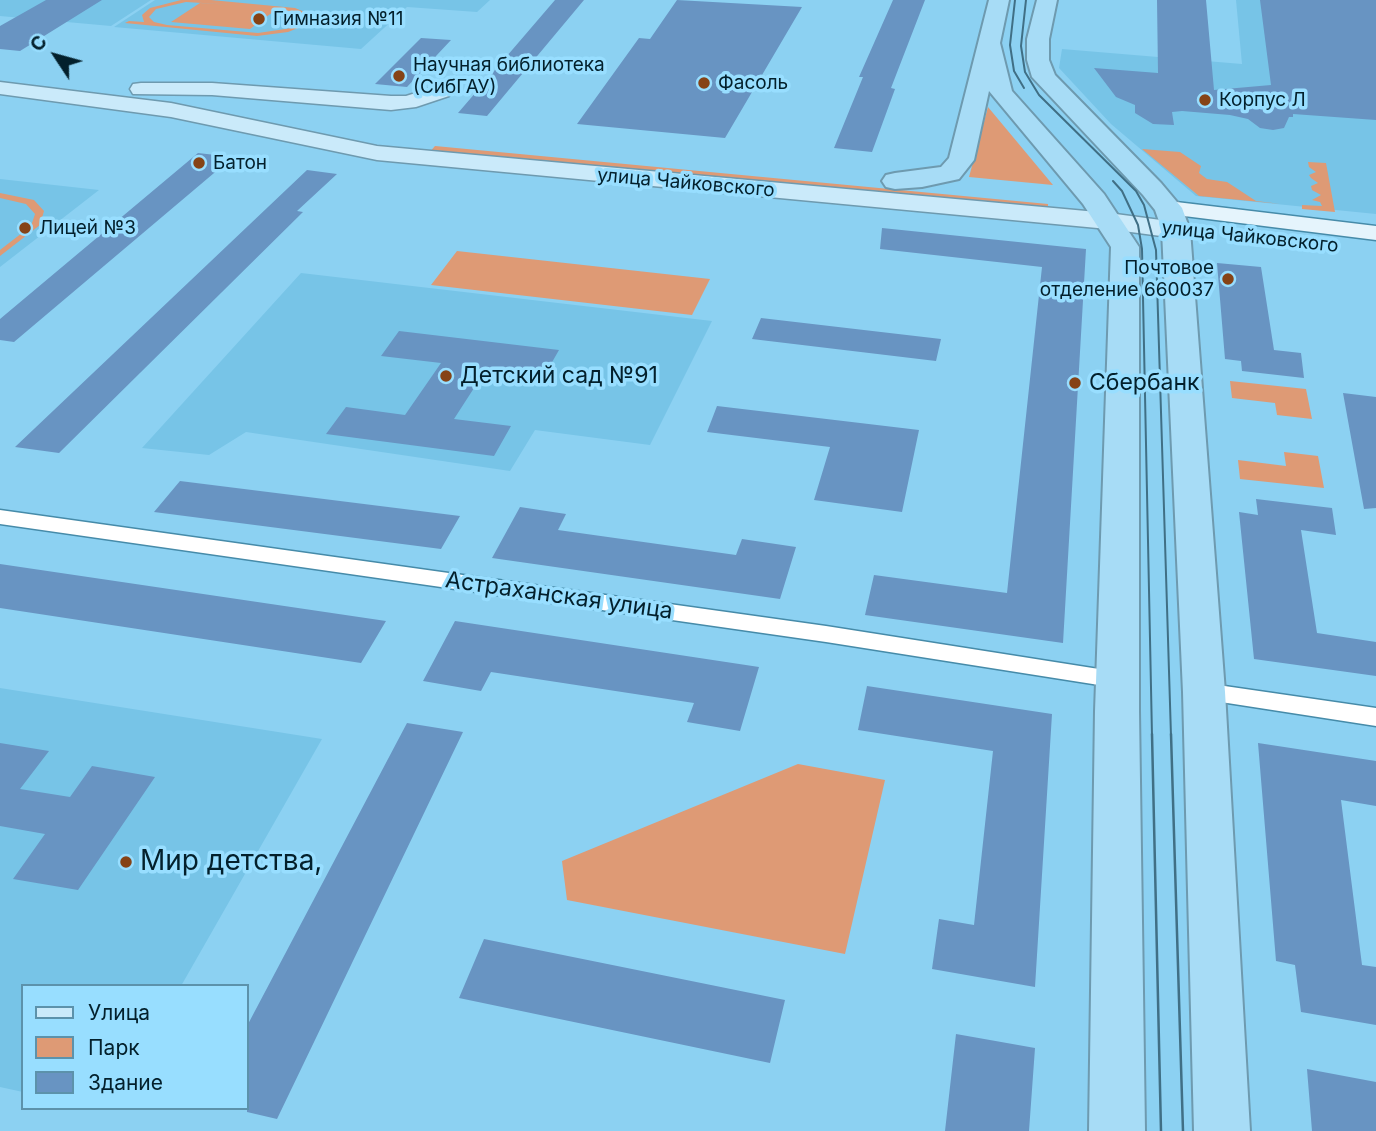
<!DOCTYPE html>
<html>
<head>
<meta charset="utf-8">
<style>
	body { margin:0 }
	#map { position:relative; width:1376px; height:1131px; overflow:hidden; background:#8cd1f2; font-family:Inter,sans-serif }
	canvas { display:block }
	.legend { position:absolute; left:21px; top:984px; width:228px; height:126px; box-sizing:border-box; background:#98deff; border:2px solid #5c92ab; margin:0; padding:9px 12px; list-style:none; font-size:21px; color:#03202c }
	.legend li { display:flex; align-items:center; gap:14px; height:35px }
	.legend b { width:35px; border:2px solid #5c92ab }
	.north { position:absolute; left:21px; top:21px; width:70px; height:70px; -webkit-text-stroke:5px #98deff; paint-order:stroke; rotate:306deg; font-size:19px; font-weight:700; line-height:28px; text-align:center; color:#03202c }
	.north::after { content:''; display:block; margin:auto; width:24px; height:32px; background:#03202c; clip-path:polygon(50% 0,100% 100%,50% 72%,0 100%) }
</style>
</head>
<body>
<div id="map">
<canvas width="1376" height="1131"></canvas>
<ul class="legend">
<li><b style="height:9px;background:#caeafa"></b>Улица</li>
<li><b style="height:19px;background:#de9a75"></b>Парк</li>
<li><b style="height:19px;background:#6894c2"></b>Здание</li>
</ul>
<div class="north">С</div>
</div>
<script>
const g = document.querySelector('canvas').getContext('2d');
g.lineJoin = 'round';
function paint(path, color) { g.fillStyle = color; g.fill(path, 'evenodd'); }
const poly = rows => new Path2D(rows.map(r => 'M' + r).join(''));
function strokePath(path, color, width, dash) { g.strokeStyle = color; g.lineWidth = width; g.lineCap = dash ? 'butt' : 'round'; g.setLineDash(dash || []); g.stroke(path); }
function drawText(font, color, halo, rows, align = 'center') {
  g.font = font + ' Inter,sans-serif'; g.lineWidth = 7; g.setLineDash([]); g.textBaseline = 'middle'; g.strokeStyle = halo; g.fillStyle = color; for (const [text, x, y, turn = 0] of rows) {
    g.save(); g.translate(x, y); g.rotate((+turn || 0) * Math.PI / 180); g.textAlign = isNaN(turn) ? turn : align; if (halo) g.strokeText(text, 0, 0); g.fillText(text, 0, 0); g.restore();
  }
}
paint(poly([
	[0,0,151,0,111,26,0,16],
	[155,0,490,0,477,12,407,7,361,49,114,27],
	[1236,0,1376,0,1376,214,1196,196,1111,124,1059,68,1062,49,1242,64],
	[0,179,99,190,0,267],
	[301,273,712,321,650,445,535,430,510,471,246,432,209,455,142,448],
	[0,688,322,739,181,986,23,986,23,1092,0,1087]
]), '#77c4e7');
paint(poly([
	[181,0,211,0,295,8,307,13,310,19,303,26,288,32,257,36,125,23,129,21,144,22,142,15,150,8],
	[186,2,235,5,200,3,171,22,250,29,277,9,296,12,303,20,292,28,258,33,167,25,154,22,149,17,156,9],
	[988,107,1053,185,969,177],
	[435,146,1048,204,1048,208,428,154],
	[1142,149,1180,152,1201,166,1199,173,1207,179,1227,182,1256,201,1281,204,1199,196],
	[1308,162,1326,163,1335,212,1302,209,1302,205,1322,206,1320,202,1312,200,1321,195,1312,190,1311,186,1318,183,1311,178,1309,175,1316,172,1309,167],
	[0,193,34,200,44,211,40,225,0,256,0,250,31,226,35,214,26,204,0,198],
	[457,251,710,279,692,315,431,285],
	[1230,381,1306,389,1312,419,1277,415,1275,403,1232,398],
	[1284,452,1318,456,1324,488,1240,479,1238,460,1286,466],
	[798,764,885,780,845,954,567,900,562,861]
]), '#de9a75');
paint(poly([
	[46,0,102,0,20,51,0,49,0,26],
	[555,0,584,0,487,116,458,113],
	[677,0,802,7,725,138,577,124,639,38,650,39],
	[893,0,925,0,891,88,895,89,872,152,834,148,863,77,859,77],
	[1157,0,1206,0,1214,90,1271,85,1260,0,1376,0,1376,120,1293,114,1293,117,1289,117,1284,128,1273,130,1260,128,1248,119,1230,115,1182,111,1172,112,1174,125,1153,124,1135,113,1135,105,1116,97,1094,68,1158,73],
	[421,38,451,40,407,87,375,84],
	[198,153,233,157,14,342,0,340,0,319],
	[307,170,337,174,297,211,303,212,59,453,15,447],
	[882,228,1086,249,1063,643,865,615,874,575,1007,593,1042,267,880,249],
	[1217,263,1261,267,1274,350,1301,353,1304,378,1242,371,1241,361,1225,359],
	[761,318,941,339,936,361,752,339],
	[399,331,559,350,543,378,485,371,454,419,511,426,494,456,326,434,346,407,405,415,441,363,381,356],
	[1343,393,1376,397,1376,508,1364,509],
	[717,406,919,430,902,512,814,500,830,447,707,432],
	[180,481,460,516,441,549,154,512],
	[1256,499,1332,508,1336,535,1301,530,1317,633,1376,642,1376,676,1254,659,1239,512,1258,515],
	[520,507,566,514,558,530,736,555,742,539,796,547,780,599,492,558],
	[0,564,88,577,386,621,361,663,0,608],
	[455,621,759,667,740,731,687,722,694,703,491,672,481,691,423,681],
	[867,686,1052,714,1035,987,932,969,939,919,974,925,993,751,858,730],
	[407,723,463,732,277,1119,247,1112,247,1026],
	[0,743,49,751,20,789,70,797,92,766,155,777,78,890,13,879,45,834,0,826],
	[1258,743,1376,761,1376,806,1341,800,1362,965,1376,967,1376,1025,1301,1012,1295,965,1276,961],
	[484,939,785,1000,770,1063,459,998],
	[956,1034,1035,1048,1029,1131,945,1131],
	[1307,1069,1376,1082,1376,1131,1312,1131]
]), '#6894c2');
const street = poly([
	[0,510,826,626,1118,672,1127,674,1130,680,1127,686,1118,688,826,642,0,524,0,510],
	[1204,683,1376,708,1376,726,1195,698,1191,692,1195,686,1204,683]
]);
const secondary = poly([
	[1168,201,1376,226,1376,240,1160,213,1157,208,1160,203,1168,201]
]);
const primary = poly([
	[0,82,171,103,377,146,1108,213,1176,222,1185,225,1189,230,1185,235,1176,238,1108,229,377,160,171,117,0,94,0,82],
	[141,83,212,83,391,96,406,96,441,85,449,86,452,91,449,96,416,107,391,110,212,95,133,94,130,89,133,84,141,83]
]);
const highway = poly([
	[989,0,1009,0,1000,43,1012,91,1104,194,1139,247,1139,711,1145,1131,1089,1131,1095,711,1111,247,1083,204,989,91,974,160,959,179,922,187,895,189,886,187,882,181,886,175,895,173,941,167,949,158,989,0],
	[1037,0,1057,0,1049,39,1049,60,1055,75,1161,183,1182,208,1190,230,1225,692,1250,1131,1194,1131,1183,692,1162,230,1155,210,1143,195,1032,77,1027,60,1027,39,1037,0]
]);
strokePath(street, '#468ba9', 3);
strokePath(secondary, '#468ba9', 3);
strokePath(primary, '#6e9aaf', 3);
strokePath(highway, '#6e9aaf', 4);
paint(street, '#fff');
paint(secondary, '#e5f4fc');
paint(primary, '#caeafa');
paint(highway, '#a7dcf6');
strokePath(poly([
	[1015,0,1010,45,1014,71,1024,88],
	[1026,0,1021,46,1025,72,1039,95,1136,191,1144,205,1156,250,1171,736],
	[1113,181,1122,191,1138,225,1142,249,1152,736]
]), '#406f85', 2);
strokePath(poly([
	[1152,734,1161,1131],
	[1171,734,1183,1131]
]), '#406f85', 2.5);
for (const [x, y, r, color] of [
	[259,19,7,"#864316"],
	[399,76,7,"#864316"],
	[704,83,7,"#864316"],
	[1205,100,7,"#864316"],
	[199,163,7,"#864316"],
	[25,228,7,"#864316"],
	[1228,279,7,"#864316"],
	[446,376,7,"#864316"],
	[1075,383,7,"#864316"],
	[126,862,7,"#864316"]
]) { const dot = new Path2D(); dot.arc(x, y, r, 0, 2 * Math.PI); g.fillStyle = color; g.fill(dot); strokePath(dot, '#98deff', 2.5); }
drawText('19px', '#03202c', '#98deff', [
	["Гимназия №11",273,19],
	["Научная библиотека",413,65],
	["(СибГАУ)",413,87],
	["Фасоль",718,83],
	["Корпус Л",1219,100],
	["Батон",213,163],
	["Лицей №3",39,228],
	["Почтовое",1214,268,"right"],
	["отделение 660037",1214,290,"right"]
], 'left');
drawText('19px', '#03202c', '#98deff', [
	["улица Чайковского",686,183,5],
	["улица Чайковского",1250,237,6]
]);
drawText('23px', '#03202c', '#98deff', [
	["Детский сад №91",460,376],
	["Сбербанк",1089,383]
], 'left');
drawText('23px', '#03202c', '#98deff', [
	["Астраханская улица",559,596,8]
]);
drawText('28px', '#03202c', '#98deff', [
	["Мир детства,",140,862]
], 'left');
</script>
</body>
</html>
